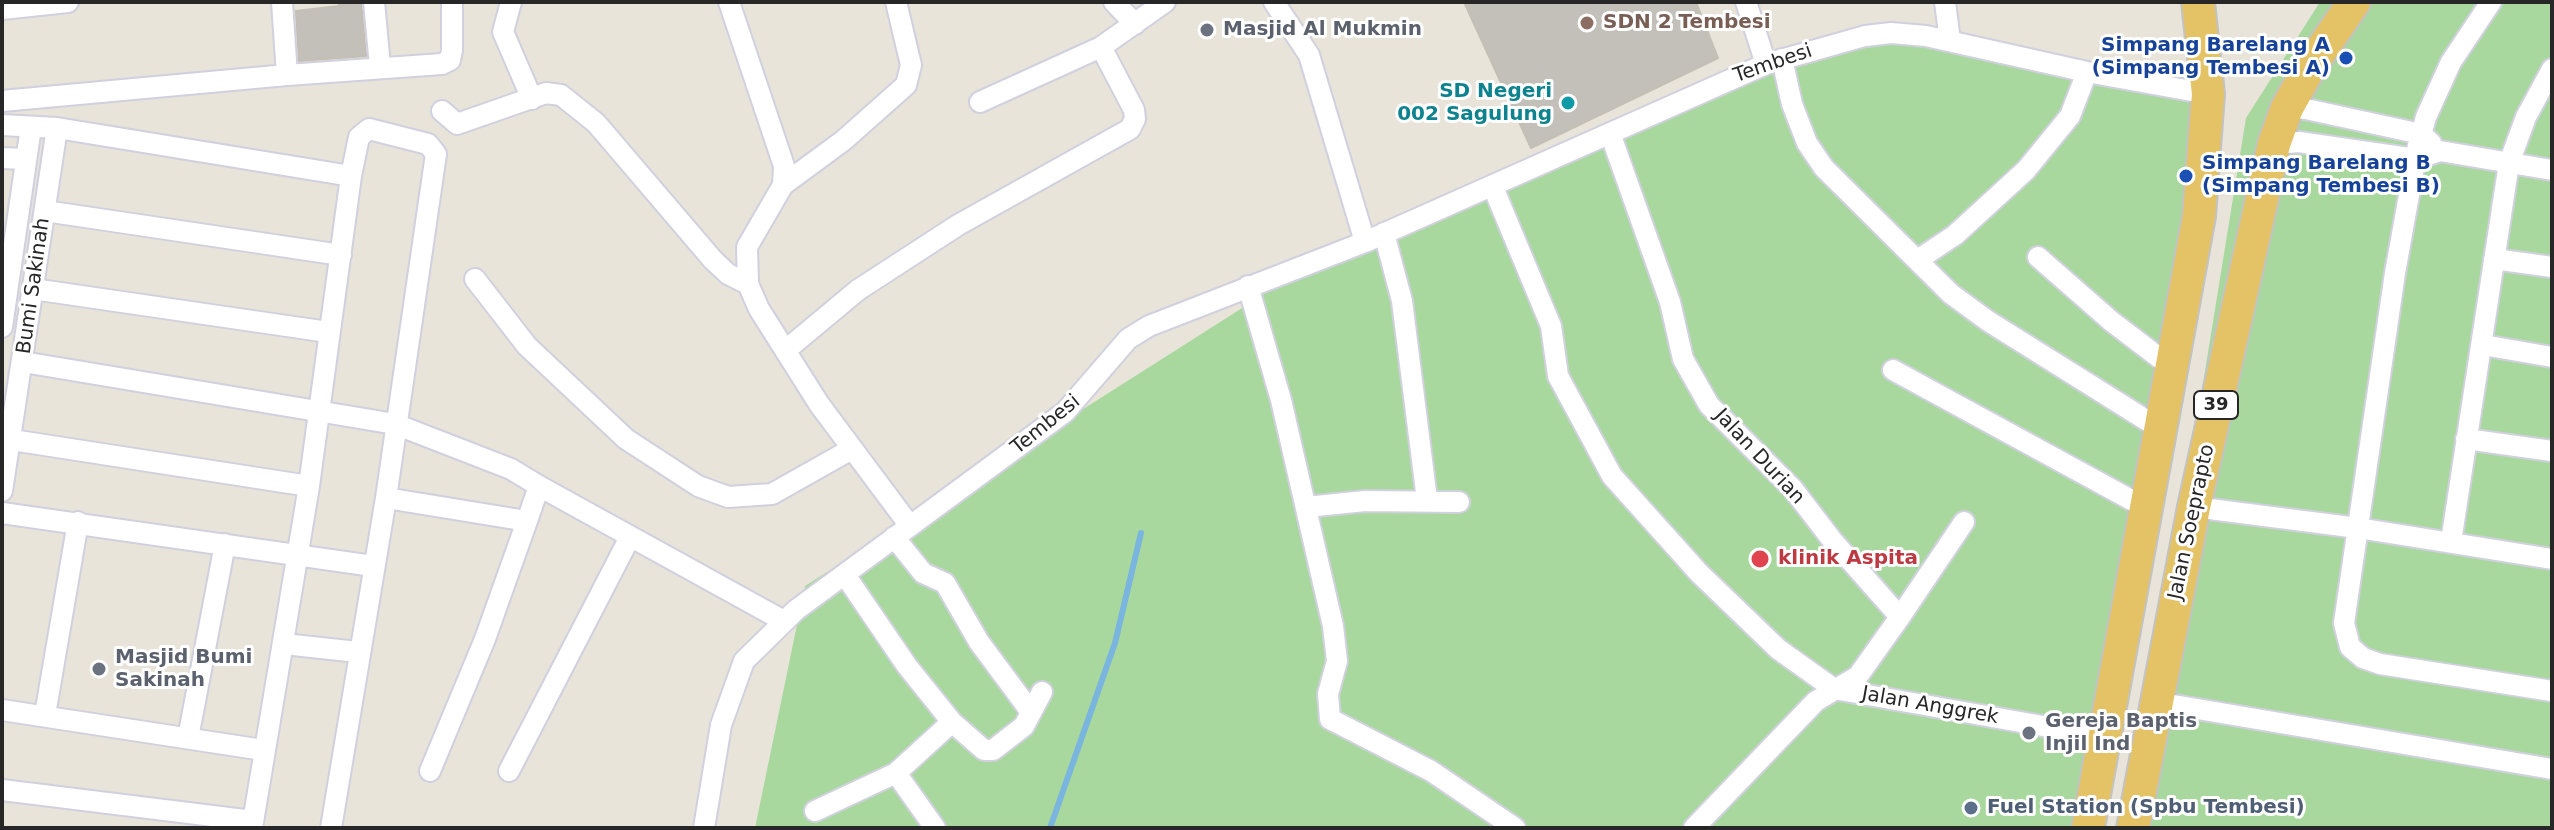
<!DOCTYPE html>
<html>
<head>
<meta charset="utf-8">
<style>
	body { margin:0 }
	#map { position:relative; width:2554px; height:830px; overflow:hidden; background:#e8e4da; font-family:"DejaVu Sans",sans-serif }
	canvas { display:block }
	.frame { position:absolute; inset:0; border:4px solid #272727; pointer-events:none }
</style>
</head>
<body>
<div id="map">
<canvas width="2554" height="830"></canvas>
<div class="frame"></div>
</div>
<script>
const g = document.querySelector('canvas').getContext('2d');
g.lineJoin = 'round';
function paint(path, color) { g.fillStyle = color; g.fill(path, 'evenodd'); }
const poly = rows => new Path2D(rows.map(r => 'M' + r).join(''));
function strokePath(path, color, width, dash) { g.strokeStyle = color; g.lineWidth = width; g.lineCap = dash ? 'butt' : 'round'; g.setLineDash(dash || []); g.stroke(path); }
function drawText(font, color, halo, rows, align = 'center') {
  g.font = font + ' "DejaVu Sans",sans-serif'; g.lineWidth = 6; g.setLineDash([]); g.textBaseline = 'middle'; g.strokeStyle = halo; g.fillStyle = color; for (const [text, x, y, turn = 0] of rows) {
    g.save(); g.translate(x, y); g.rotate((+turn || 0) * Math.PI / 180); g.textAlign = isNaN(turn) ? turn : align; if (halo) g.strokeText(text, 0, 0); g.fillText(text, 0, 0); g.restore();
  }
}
paint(poly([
	[2320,2,2552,2,2552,828,2121,828,2183,507,2246,118],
	[1890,35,2206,98,2075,828,755,828,805,586,1357,235,1757,64]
]), '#a8d89d');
strokePath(poly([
	[1050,828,1115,643,1141,533]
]), '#79b5de', 6);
const building = poly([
	[339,2,361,2,366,56,299,61,296,11,339,6,339,2],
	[1464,2,1696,2,1718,58,1531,148,1464,2]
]);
paint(building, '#c3c0ba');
strokePath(building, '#c3bfb4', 2);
const minor = poly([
	[282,2,287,75,442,64,450,60,452,50,452,2],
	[374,2,380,66],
	[511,2,503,32,532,99],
	[729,2,784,166,783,185,747,247,748,284,759,309,819,404,910,526],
	[1114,2,1135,24],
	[1274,2,1309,55,1365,242],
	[1746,2,1766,64],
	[1945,2,1950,41],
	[2491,2,2451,62,2426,117,2418,145,2395,273,2344,623,2350,647,2363,658,2380,664,2552,691],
	[2,9,68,2],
	[1782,59,1792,104,1807,143,1824,168,1951,294,1988,321,2162,430],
	[2,101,287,75],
	[980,102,1101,47],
	[2287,108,2306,109,2421,134,2431,143],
	[442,111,457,124,546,93,561,95,596,123,713,260,728,274,748,284],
	[2,125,57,128,351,176],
	[1610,133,1670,302,1683,359,1709,405,1793,489,1832,540,1900,617,1858,676,1816,701,1694,828],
	[2274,144,2299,142,2416,159,2440,151,2552,170],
	[2,158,25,159],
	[783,185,844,140,906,85,911,65,896,2],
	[1493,187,1551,326,1558,376,1612,476,1699,573,1778,649,1834,689,2105,737],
	[45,211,341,255],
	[1384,233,1402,301,1427,500],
	[2038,257,2111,321,2174,369],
	[1919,259,1955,235,2026,170,2070,116,2087,72],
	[2494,259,2552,267],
	[475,279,527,346,626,439,698,486,728,497,772,494,850,450],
	[1248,286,1281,400,1333,626,1337,661,1328,694,1330,719,1431,771,1515,828],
	[33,289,328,332],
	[2,327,31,127],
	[2483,345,2552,357],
	[786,350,858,290,958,225,1130,129,1135,119,1134,110,1101,47,1165,2],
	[23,362,395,424,511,469,539,486],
	[1893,370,2146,508],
	[2466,439,2552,451],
	[12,440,309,486],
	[2,491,57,128],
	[386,498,527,521,539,486,782,620],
	[1306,507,1365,501,1459,502],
	[2194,507,2358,528,2552,559],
	[2,513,373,566],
	[894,537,923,573,945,583,979,642,1031,712],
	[2451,542,2509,163,2526,117,2552,69],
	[845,575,907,666,952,722,984,750,993,750,1024,726,1042,692],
	[1900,617,1964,522],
	[284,644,358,652],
	[2156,702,2552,769],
	[2,710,263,750],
	[45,715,78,522],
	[188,738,225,544],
	[430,771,485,639,527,521],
	[509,771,630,537],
	[896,773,935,828],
	[2,790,253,821],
	[815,811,896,773,952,722],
	[252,828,309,486,351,176,359,137,369,129,428,144,436,154,386,498,331,828],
	[704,828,721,725,744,661,796,610,1065,412,1128,339,1149,326,1365,242,1766,64,1865,36,1891,33,1926,36,2087,72,2208,94]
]);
const trunk = poly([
	[2088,828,2199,216,2208,94,2198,2],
	[2133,828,2194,507,2274,144,2287,108,2311,65,2354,2]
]);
strokePath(minor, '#d0d0de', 24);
strokePath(trunk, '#c3c3c3', 36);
strokePath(minor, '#fff', 20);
strokePath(trunk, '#e4c266', 32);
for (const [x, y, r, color] of [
	[1587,23,8,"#8d6e63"],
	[1207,30,8,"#6b7280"],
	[2346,58,8,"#1a4fb4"],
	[1568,103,8,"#0f9aa8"],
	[2186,176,8,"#1a4fb4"],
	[1760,559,10,"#e0444e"],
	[99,669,8,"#6b7280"],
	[2029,733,8,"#6b7280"],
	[1971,808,8,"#5c6f8a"]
]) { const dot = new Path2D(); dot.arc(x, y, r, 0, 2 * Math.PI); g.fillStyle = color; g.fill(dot); strokePath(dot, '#fff', 3); }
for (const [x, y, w] of [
	[2216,405,44]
]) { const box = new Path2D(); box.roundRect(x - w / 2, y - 14, w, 28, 6); g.fillStyle = '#fff'; g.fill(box); strokePath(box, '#272727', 2); }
drawText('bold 18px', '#272727', null, [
	["39",2216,405]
]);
drawText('bold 20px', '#785e54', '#fff', [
	["SDN 2 Tembesi",1603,23]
], 'left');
drawText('bold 20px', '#5b616d', '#fff', [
	["Masjid Al Mukmin",1223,30],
	["Masjid Bumi",115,658],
	["Sakinah",115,681],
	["Gereja Baptis",2045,722],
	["Injil Ind",2045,745]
], 'left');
drawText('bold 20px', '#164399', '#fff', [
	["Simpang Barelang A",2330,46],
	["(Simpang Tembesi A)",2330,69],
	["Simpang Barelang B",2202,164,"left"],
	["(Simpang Tembesi B)",2202,187,"left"]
], 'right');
drawText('20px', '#272727', '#fff', [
	["Tembesi",1773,64,-19],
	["Bumi Sakinah",34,286,-82],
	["Tembesi",1046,425,-39],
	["Jalan Durian",1759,457,47],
	["Jalan Soeprapto",2192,522,-78],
	["Jalan Anggrek",1930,706,10]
]);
drawText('bold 20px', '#0d838f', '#fff', [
	["SD Negeri",1552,92],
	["002 Sagulung",1552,115]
], 'right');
drawText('bold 20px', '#be3a42', '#fff', [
	["klinik Aspita",1778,559]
], 'left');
drawText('bold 20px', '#4e5e75', '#fff', [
	["Fuel Station (Spbu Tembesi)",1987,808]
], 'left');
</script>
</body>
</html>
